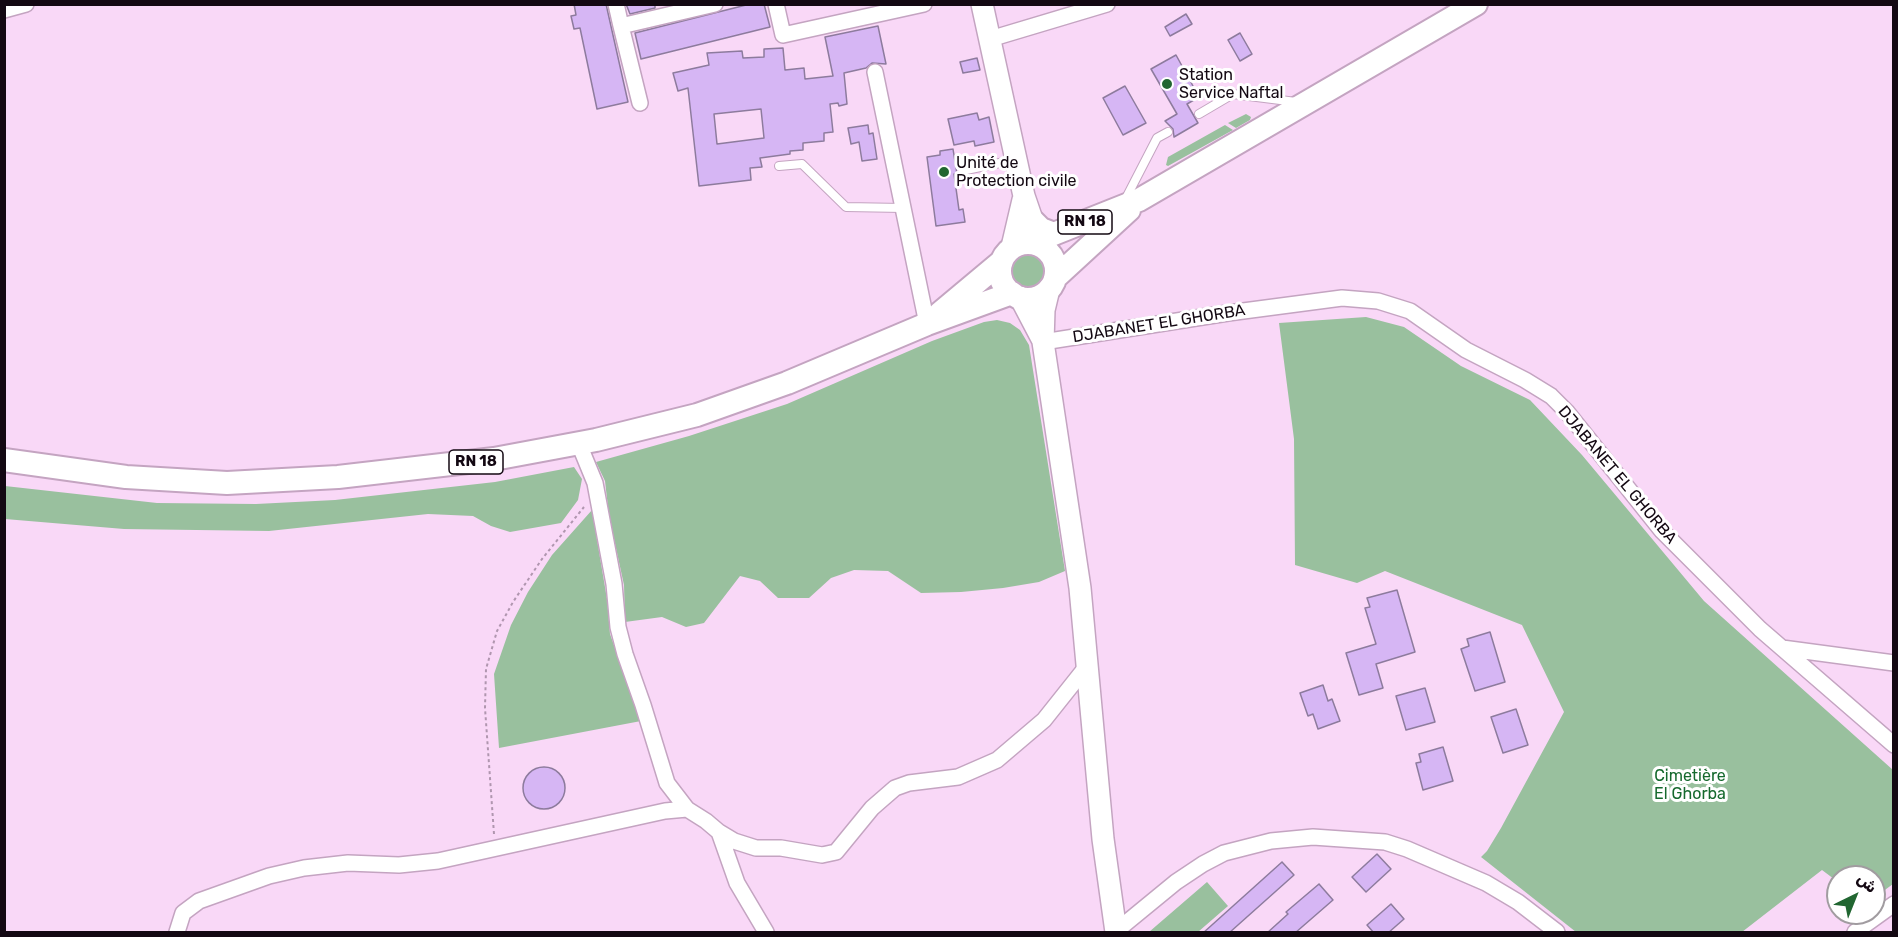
<!DOCTYPE html>
<html>
<head>
<meta charset="utf-8">
<style>
	body { margin:0 }
	#map { position:relative; width:1898px; height:937px; overflow:hidden; background:#f9d8f7; font-family:Rubik,Cairo,sans-serif }
	canvas { display:block }
	.frame { position:absolute; inset:0; border:6px solid #130812; pointer-events:none }
	.north { position:absolute; left:1826px; top:865px; width:60px; height:60px; box-sizing:border-box; background:#fff; border:2px solid #a19ca0; border-radius:50%; rotate:43deg; font-size:16px; font-weight:700; line-height:24px; text-align:center; color:#130812 }
	.north::after { content:''; display:block; margin:auto; width:21px; height:27px; background:#216631; clip-path:polygon(50% 0,100% 100%,50% 72%,0 100%) }
</style>
</head>
<body>
<div id="map">
<canvas width="1898" height="937"></canvas>
<div class="frame"></div>
<div class="north">ش</div>
</div>
<script>
const g = document.querySelector('canvas').getContext('2d');
g.lineJoin = 'round';
function paint(path, color) { g.fillStyle = color; g.fill(path, 'evenodd'); }
const poly = rows => new Path2D(rows.map(r => 'M' + r).join(''));
function strokePath(path, color, width, dash) { g.strokeStyle = color; g.lineWidth = width; g.lineCap = dash ? 'butt' : 'round'; g.setLineDash(dash || []); g.stroke(path); }
function drawText(font, color, halo, rows, align = 'center') {
  g.font = font + ' Rubik,sans-serif'; g.lineWidth = 6; g.setLineDash([]); g.textBaseline = 'middle'; g.strokeStyle = halo; g.fillStyle = color; for (const [text, x, y, turn = 0] of rows) {
    g.save(); g.translate(x, y); g.rotate((+turn || 0) * Math.PI / 180); g.textAlign = isNaN(turn) ? turn : align; if (halo) g.strokeText(text, 0, 0); g.fillText(text, 0, 0); g.restore();
  }
}
paint(poly([
	[1246,114,1251,117,1250,120,1236,128,1228,123],
	[1225,125,1233,130,1168,166,1166,165,1168,157],
	'1011 271a17 17 0 1 1 34 0a17 17 0 1 1-34 0Z',
	[1366,317,1404,327,1461,366,1530,400,1582,455,1704,601,1893,770,1893,884,1874,898,1874,877,1838,877,1838,882,1822,870,1742,932,1576,932,1481,857,1487,851,1501,828,1564,712,1522,625,1385,571,1357,583,1295,565,1294,439,1279,323],
	[997,320,1010,323,1020,330,1029,345,1065,571,1039,582,1003,588,961,592,921,593,888,571,854,570,831,578,809,598,778,598,760,581,740,576,704,623,686,627,662,617,625,622,624,585,609,516,605,481,596,462,689,436,787,404,932,341,984,322],
	[574,467,582,479,578,500,561,523,510,532,491,526,473,516,428,514,269,531,124,529,5,519,5,486,157,503,256,504,335,500,495,482],
	[592,510,607,599,610,634,641,721,499,748,494,674,511,625,528,592,552,555],
	[1207,882,1228,906,1198,932,1149,932]
]), '#99c09e');
const building = poly([
	[574,4,606,4,628,102,597,109,580,28,574,29,571,16,576,15,574,4],
	[626,4,655,4,655,8,630,14,626,4],
	[750,4,764,4,770,27,641,59,635,33,750,4],
	[1186,14,1192,24,1170,36,1165,27,1186,14],
	[878,26,886,64,872,63,866,68,844,73,847,104,839,106,838,103,830,104,833,132,824,133,824,141,803,143,803,150,790,151,790,154,760,158,762,167,750,168,751,180,699,186,688,88,678,91,673,73,709,65,707,53,742,51,743,58,764,57,764,49,783,48,785,70,804,68,805,79,833,76,825,37,878,26],
	[761,109,764,138,717,144,714,114,761,109],
	[1240,33,1252,54,1240,61,1228,40,1240,33],
	[1176,55,1199,97,1187,104,1198,123,1174,137,1173,129,1165,121,1177,114,1151,69,1176,55],
	[977,58,980,70,963,73,960,62,977,58],
	[1125,86,1146,123,1123,135,1103,98,1125,86],
	[977,113,979,120,989,117,994,142,975,146,974,141,954,145,948,119,977,113],
	[868,125,869,134,873,133,877,159,862,161,859,142,851,144,848,128,868,125],
	[953,149,957,174,954,174,959,210,963,209,965,222,936,226,927,157,940,155,940,151,953,149],
	[1397,590,1415,652,1376,664,1383,688,1359,695,1346,653,1376,644,1365,608,1370,607,1367,598,1397,590],
	[1490,632,1505,682,1475,691,1461,649,1469,646,1467,639,1490,632],
	[1323,685,1328,701,1332,699,1340,721,1318,729,1313,714,1308,716,1300,693,1323,685],
	[1425,688,1435,722,1406,730,1396,696,1425,688],
	[1516,709,1528,745,1503,753,1491,717,1516,709],
	[1443,747,1453,781,1423,790,1416,763,1421,762,1419,754,1443,747],
	'523 788a21 21 0 1 1 42 0a21 21 0 1 1-42 0Z',
	[1377,854,1391,869,1366,892,1352,877,1377,854],
	[1282,862,1294,875,1229,933,1203,933,1282,862],
	[1319,884,1333,900,1295,933,1267,933,1288,914,1286,912,1319,884],
	[1391,904,1404,919,1388,933,1374,933,1367,925,1391,904]
]);
paint(building, '#d6b6f4');
strokePath(building, '#8d7b9d', 1.5);
const service = poly([
	[1199,114,1233,94,1296,102],
	[779,166,802,164,846,207,903,208],
	[966,170,1014,160],
	[1125,200,1157,138,1168,132]
]);
const minor = poly([
	[616,4,621,26,715,4],
	[776,4,783,35,924,4],
	[4,10,26,4],
	[621,26,640,103],
	[990,39,1107,4],
	[875,72,927,324],
	[1043,342,1228,313,1342,298,1378,301,1410,311,1466,350,1525,380,1551,396,1567,412,1662,531,1760,629,1894,745],
	[579,444,595,483,614,584,618,627,625,654,643,705,667,783,687,809],
	[1782,648,1894,663],
	[719,832,734,841,756,848,781,848,822,855,836,852,872,808,895,788,909,783,958,777,997,760,1044,720,1087,666],
	[177,932,183,913,199,901,269,876,304,868,348,863,399,865,438,861,665,811,687,809,706,821,719,832,737,883,766,932],
	[1115,932,1176,882,1203,864,1224,853,1271,841,1313,837,1385,842,1407,849,1486,883,1518,902,1557,932],
	[1855,932,1894,904]
]);
const secondary = poly([
	[982,4,1024,196,1039,240,1047,250],
	[1012,247,1023,200],
	[1049,289,1044,310,1043,342,1080,588,1103,839,1116,932],
	[1020,297,1042,339]
]);
const primary = poly([
	[1031,219,1041,229,1054,234],
	[1031,243,1139,200,1476,4],
	'1000 271a28 28 0 1 1 56 0a28 28 0 1 1-56 0Z',
	[1055,278,1129,210],
	[940,313,1001,262],
	[4,460,126,477,227,483,338,477,494,459,596,440,697,415,787,383,927,324,1012,293]
]);
strokePath(service, '#c4a4c1', 10);
strokePath(minor, '#c4a4c1', 18);
strokePath(secondary, '#c4a4c1', 24);
strokePath(primary, '#c4a4c1', 26);
strokePath(poly([
	[494,834,485,708,486,669,497,631,513,602,542,559,584,507]
]), '#b096af', 2, [3, 3]);
strokePath(service, '#fff', 8);
strokePath(minor, '#fff', 15);
strokePath(secondary, '#fff', 21);
strokePath(primary, '#fff', 22);
for (const [x, y, r, color] of [
	[1167,84,6,"#216631"],
	[944,172,6,"#216631"]
]) { const dot = new Path2D(); dot.arc(x, y, r, 0, 2 * Math.PI); g.fillStyle = color; g.fill(dot); strokePath(dot, '#fff', 2); }
for (const [x, y, w] of [
	[1085,222,54],
	[476,462,54]
]) { const box = new Path2D(); box.roundRect(x - w / 2, y - 12, w, 24, 4.5); g.fillStyle = '#fff'; g.fill(box); strokePath(box, '#130812', 1.5); }
drawText('bold 15px', '#130812', null, [
	["RN 18",1085,222],
	["RN 18",476,462]
]);
drawText('16px', '#130812', '#fff', [
	["Station",1179,75],
	["Service Naftal",1179,93],
	["Unité de",956,163],
	["Protection civile",956,181]
], 'left');
drawText('16px', '#130812', '#fff', [
	["DJABANET EL GHORBA",1159,324,-9],
	["DJABANET EL GHORBA",1617,475,50]
]);
drawText('16px', '#15692d', '#fff', [
	["Cimetière",1690,776],
	["El Ghorba",1690,794]
]);
</script>
</body>
</html>
